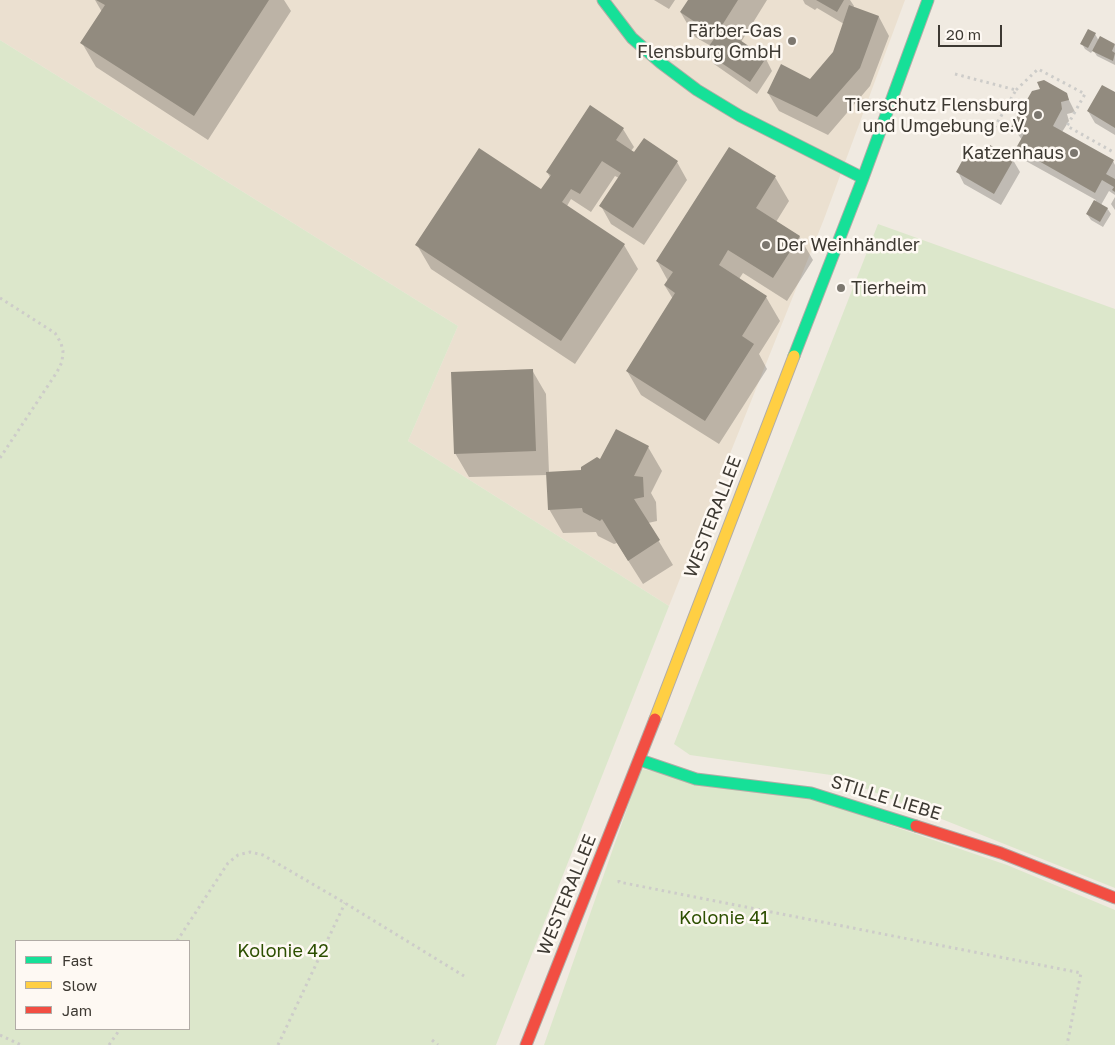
<!DOCTYPE html>
<html>
<head>
<meta charset="utf-8">
<style>
	body { margin:0 }
	#map { position:relative; width:1115px; height:1045px; overflow:hidden; background:#f0eae1; font-family:"Golos Text",sans-serif }
	canvas { display:block }
	.legend { position:absolute; left:15px; top:940px; width:175px; height:90px; box-sizing:border-box; background:#fef9f3; border:1px solid #b1aca6; margin:0; padding:6px 9px; list-style:none; font-size:15px; color:#3d3932 }
	.legend li { display:flex; align-items:center; gap:10px; height:25px }
	.legend b { width:25px; border:1px solid #b1aca6 }
	.scale { position:absolute; left:938px; top:25px; width:64px; height:22px; box-sizing:border-box; border:2px solid #3d3932; border-top:0; padding-left:6px; font-size:15px; line-height:18px; white-space:nowrap; color:#3d3932; -webkit-text-stroke:4px #fef9f3; paint-order:stroke }
</style>
</head>
<body>
<div id="map">
<canvas width="1115" height="1045"></canvas>
<ul class="legend">
<li><b style="height:6px;background:#16e098"></b>Fast</li>
<li><b style="height:6px;background:#ffcf43"></b>Slow</li>
<li><b style="height:6px;background:#f24e42"></b>Jam</li>
</ul>
<div class="scale">20 m</div>
</div>
<script>
const g = document.querySelector('canvas').getContext('2d');
g.lineJoin = 'round';
function paint(path, color) { g.fillStyle = color; g.fill(path, 'evenodd'); }
const poly = rows => new Path2D(rows.map(r => 'M' + r).join(''));
function strokePath(path, color, width, dash) { g.strokeStyle = color; g.lineWidth = width; g.lineCap = dash ? 'butt' : 'round'; g.setLineDash(dash || []); g.stroke(path); }
function drawText(font, color, halo, rows, align = 'center') {
  g.font = font + ' "Golos Text",sans-serif'; g.lineWidth = 5; g.setLineDash([]); g.textBaseline = 'middle'; g.strokeStyle = halo; g.fillStyle = color; for (const [text, x, y, turn = 0] of rows) {
    g.save(); g.translate(x, y); g.rotate((+turn || 0) * Math.PI / 180); g.textAlign = isNaN(turn) ? turn : align; if (halo) g.strokeText(text, 0, 0); g.fillText(text, 0, 0); g.restore();
  }
}
paint(poly([
	[0,0,905,0,824,219,669,606,408,441,458,326,0,40]
]), '#ebe0d0');
paint(poly([
	[0,40,458,326,408,441,669,606,496,1045,0,1045],
	[16,941,189,941,189,1029,16,1029],
	[878,224,1115,309,1115,888,831,775,690,755,674,744],
	[641,769,813,799,1007,865,1115,910,1115,1045,544,1045]
]), '#dce7cb');
paint(poly([
	[95,0,284,0,291,11,208,140,96,67,82,43,102,12],
	[654,0,675,0,669,9],
	[689,0,767,0,741,42,766,59,772,71,757,94,714,64,707,52,711,46,695,37,681,13],
	[803,0,850,0,854,6,853,8,879,17,889,36,870,86,828,135,779,111,768,93,810,80,834,53,844,24,817,8,815,10,805,4],
	[1095,34,1099,41,1101,37,1115,45,1115,65,1097,56,1093,50,1091,53,1085,49,1082,44],
	[1066,94,1075,112,1067,114,1069,121,1062,132,1113,161,1115,165,1115,195,1109,191,1101,205,1107,208,1111,214,1103,227,1091,220,1087,214,1096,200,1024,160,1017,148,1022,140,1013,127],
	[1115,94,1115,135,1095,123,1088,111],
	[623,129,634,147,631,151,677,162,687,180,644,245,611,224,601,206,619,178,615,176,591,212,571,199,567,206,624,245,638,269,575,364,431,269,417,245,545,193,550,177,547,172],
	[1013,160,1020,172,1001,205,964,184,958,172,981,162],
	[775,177,789,201,776,222,799,236,813,260,787,301,743,273,739,279,766,297,780,321,759,354,767,369,719,444,641,395,627,371,673,299,665,286,668,281,657,261],
	[1115,197,1115,210,1111,204],
	[532,370,546,394,549,473,582,471,601,461,617,431,648,447,662,471,651,493,656,502,657,521,648,523,673,565,643,584,617,543,614,544,598,536,596,532,563,533,549,509,548,475,469,477,455,453]
]), '#0003');
paint(poly([
	[96,0,269,0,194,116,80,43,105,5],
	[688,0,738,0,721,27,766,58,750,82,705,52,716,36,680,12],
	[816,0,844,0,837,12],
	[849,5,879,16,860,68,817,117,767,93,781,64,810,79,833,52],
	[1088,29,1096,33,1088,48,1080,44],
	[1100,36,1115,44,1112,51,1115,53,1113,61,1092,51],
	[1044,80,1067,93,1069,100,1061,102,1062,109,1053,126,1114,160,1106,174,1115,179,1115,192,1112,190,1114,187,1102,180,1095,193,1016,148,1024,134,1011,127,1032,91,1040,89,1037,82],
	[1102,85,1115,92,1115,128,1087,111],
	[590,105,624,128,616,140,634,152,644,138,678,161,633,228,599,206,621,173,602,161,580,194,571,189,562,202,625,244,561,341,415,245,479,148,541,189,551,175,546,172],
	[990,145,1014,159,994,194,956,172,967,152,981,161],
	[729,147,776,176,756,208,800,236,773,278,728,250,719,265,767,296,742,336,754,344,705,421,626,371,675,293,664,285,673,272,656,261],
	[1094,200,1108,208,1100,222,1086,214],
	[533,369,536,451,454,454,451,372],
	[616,429,649,446,634,476,643,477,644,497,634,499,660,540,628,561,602,519,600,521,583,512,582,508,548,510,546,472,581,470,581,467,597,457,600,459]
]), '#928b7f');
const fast = poly([
	[603,0,632,38,661,63,697,90,740,116,863,178],
	[794,356,863,178,928,0],
	[640,760,696,779,811,793,916,826]
]);
const slow = poly([
	[655,719,794,356]
]);
const jam = poly([
	[916,826,1001,853,1115,898],
	[526,1045,655,719]
]);
strokePath(fast, '#b1aca6', 13);
strokePath(slow, '#b1aca6', 13);
strokePath(jam, '#b1aca6', 13);
strokePath(poly([
	[955,74,1016,90,989,137],
	[1016,90,1038,69,1085,94,1067,126,1115,153],
	[0,298,55,333,61,343,63,351,62,362,57,372,0,458],
	[619,880,619,882,1081,973,1067,1045],
	[177,941,228,863,238,855,250,852,263,855,345,903,464,976],
	[0,1035,21,1045],
	[432,1040,438,1045],
	[109,1045,120,1029],
	[278,1045,345,903]
]), '#cdccc9', 3, [2.5, 4]);
strokePath(fast, '#16e098', 11);
strokePath(slow, '#ffcf43', 11);
strokePath(jam, '#f24e42', 11);
for (const [x, y, r, color] of [
	[792,41,5,"#7c776f"],
	[1038,115,5,"#7c776f"],
	[1074,153,5,"#7c776f"],
	[766,245,5,"#7c776f"],
	[841,288,5,"#7c776f"]
]) { const dot = new Path2D(); dot.arc(x, y, r, 0, 2 * Math.PI); g.fillStyle = color; g.fill(dot); strokePath(dot, '#fef9f3', 2); }
drawText('18px', '#3d3932', '#fef9f3', [
	["Färber-Gas",782,31],
	["Flensburg GmbH",782,52],
	["Tierschutz Flensburg",1028,105],
	["und Umgebung e.V.",1028,126],
	["Katzenhaus",1064,153],
	["Der Weinhändler",776,245,"left"],
	["Tierheim",851,288,"left"]
], 'right');
drawText('18px', '#3d3932', '#fef9f3', [
	["WESTERALLEE",713,517,-69],
	["STILLE LIEBE",886,798,17],
	["WESTERALLEE",567,895,-68]
]);
drawText('18px', '#2d4f00', '#fef9f3', [
	["Kolonie 41",724,918],
	["Kolonie 42",283,951]
]);
</script>
</body>
</html>
